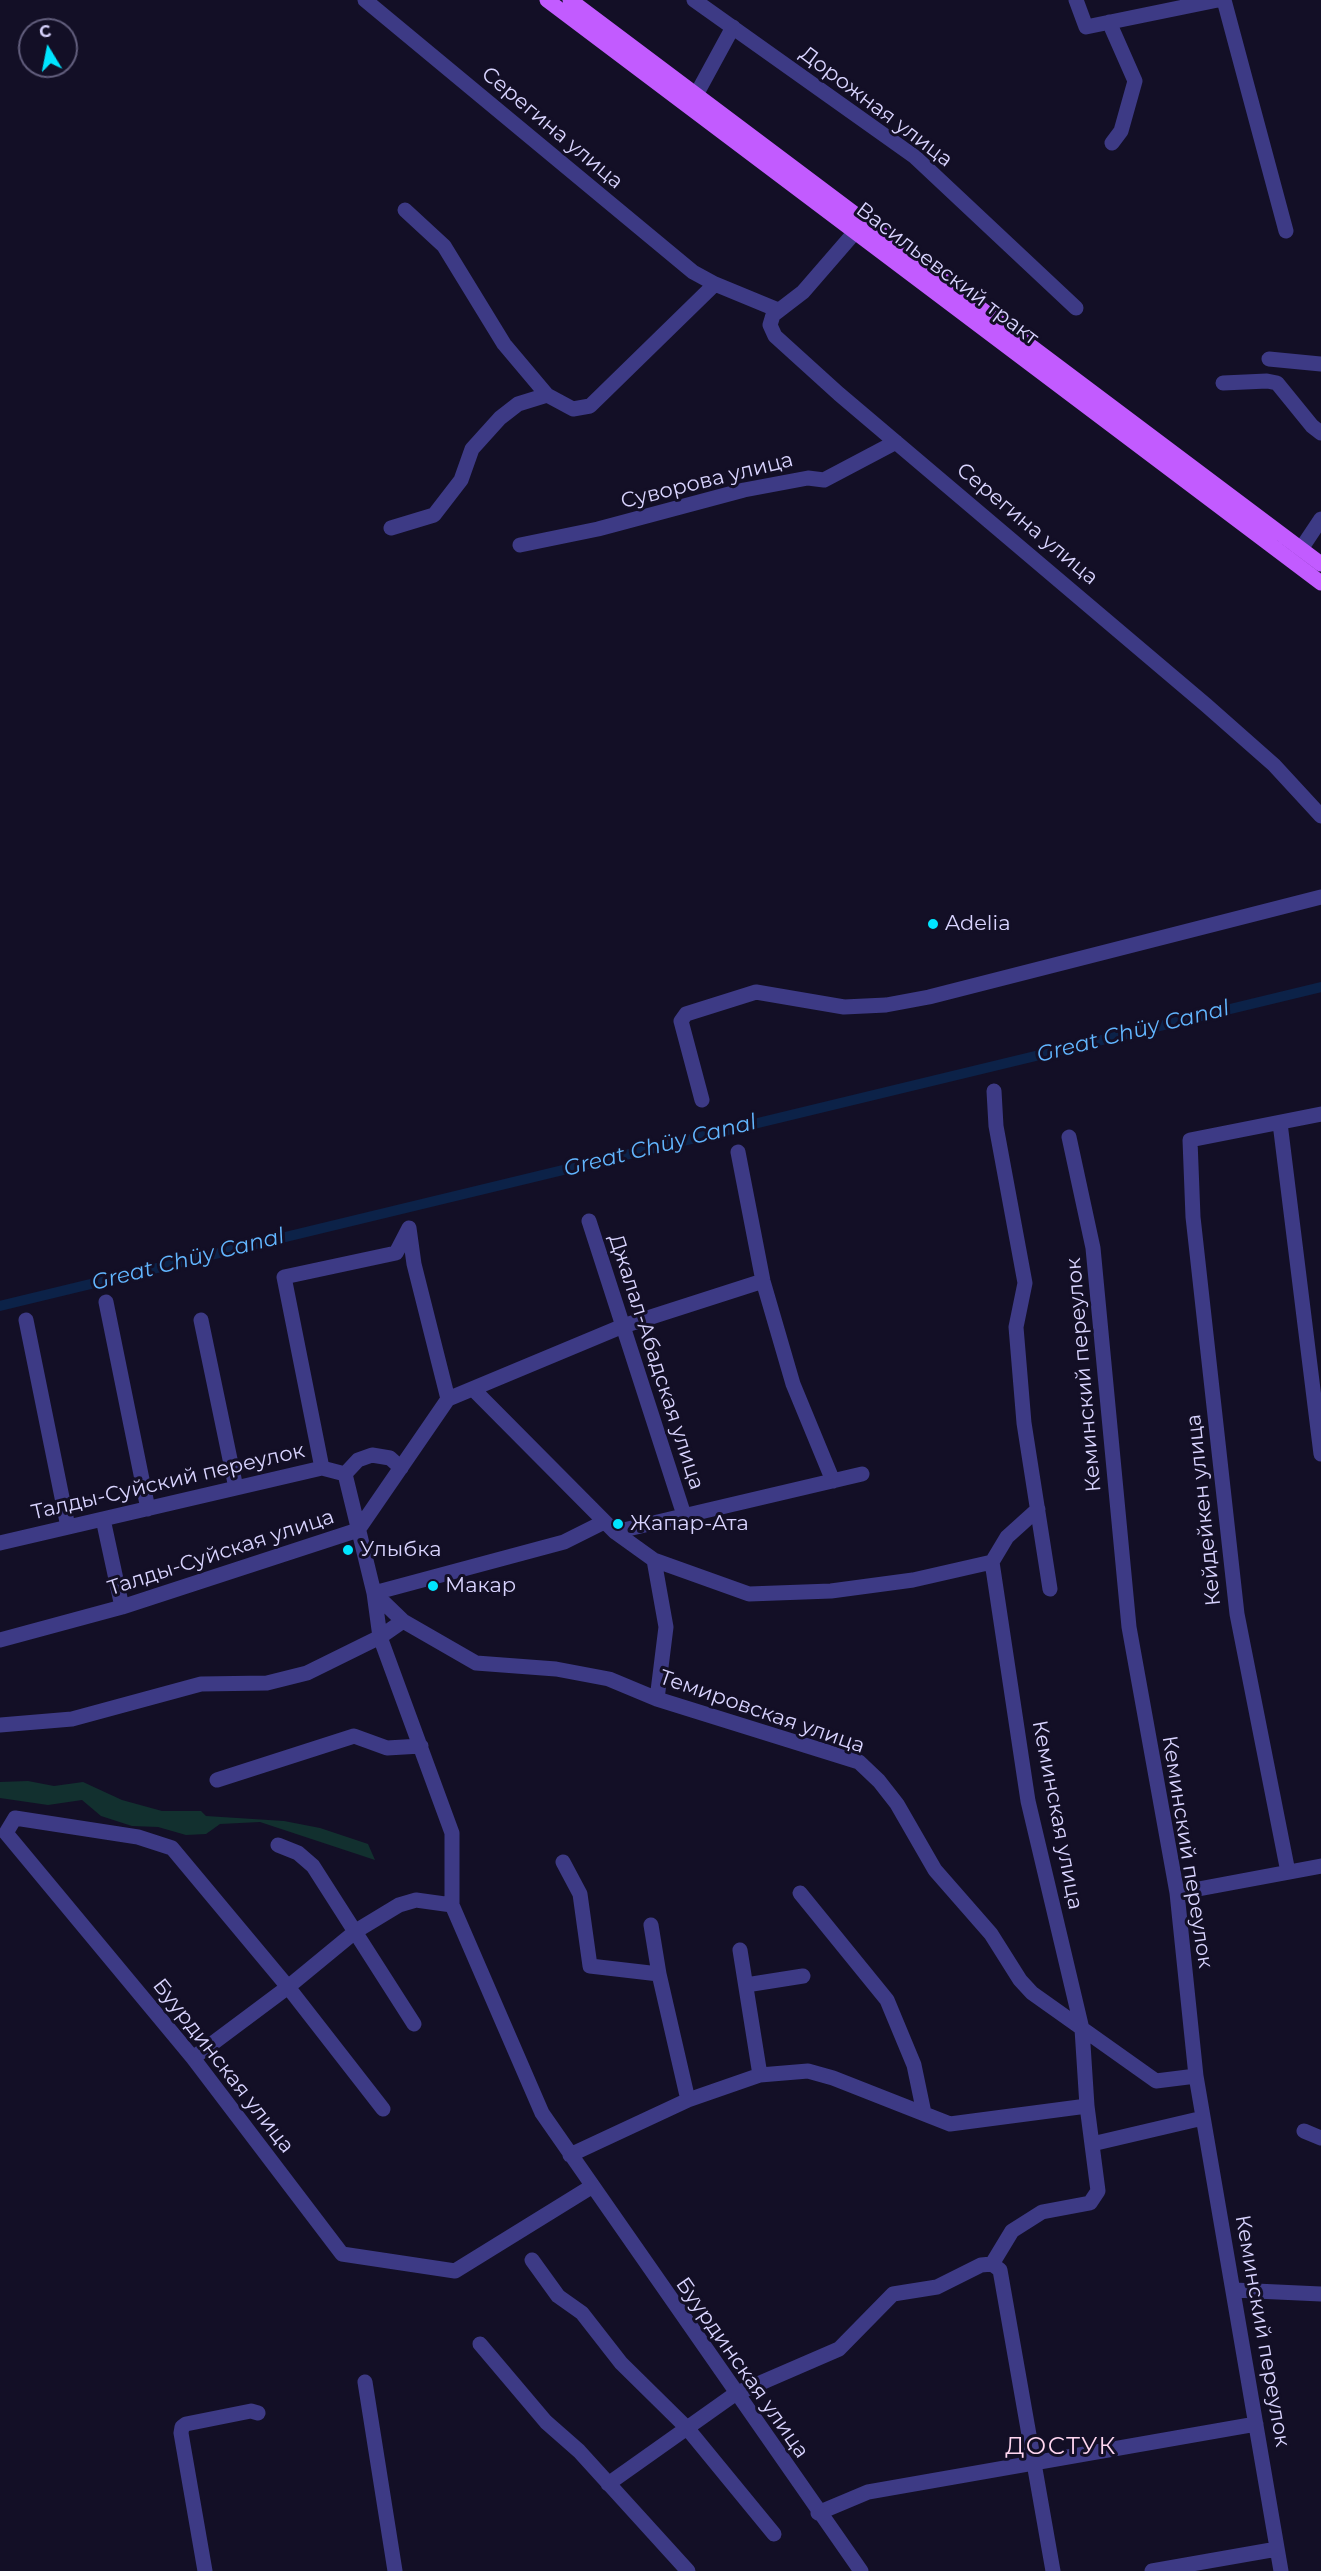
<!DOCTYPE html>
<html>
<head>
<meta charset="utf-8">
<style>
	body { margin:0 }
	#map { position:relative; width:1321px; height:2571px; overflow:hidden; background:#130f26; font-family:Montserrat,sans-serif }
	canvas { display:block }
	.north { position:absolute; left:18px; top:18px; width:60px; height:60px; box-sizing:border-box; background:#130f26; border:2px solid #625e7d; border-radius:50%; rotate:350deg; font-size:16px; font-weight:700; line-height:24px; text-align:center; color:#d9d4ff }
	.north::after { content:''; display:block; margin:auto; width:21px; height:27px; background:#00e5ff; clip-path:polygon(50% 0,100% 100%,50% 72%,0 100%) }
</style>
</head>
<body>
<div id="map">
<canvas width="1321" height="2571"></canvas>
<div class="north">С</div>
</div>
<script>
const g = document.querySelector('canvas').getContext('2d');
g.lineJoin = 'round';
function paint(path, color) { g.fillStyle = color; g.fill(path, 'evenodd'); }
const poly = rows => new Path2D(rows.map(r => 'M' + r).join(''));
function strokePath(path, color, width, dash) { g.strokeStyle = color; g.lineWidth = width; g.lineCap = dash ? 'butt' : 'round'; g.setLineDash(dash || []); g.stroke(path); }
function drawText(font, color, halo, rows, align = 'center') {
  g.font = font + ' Montserrat,sans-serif'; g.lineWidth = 6; g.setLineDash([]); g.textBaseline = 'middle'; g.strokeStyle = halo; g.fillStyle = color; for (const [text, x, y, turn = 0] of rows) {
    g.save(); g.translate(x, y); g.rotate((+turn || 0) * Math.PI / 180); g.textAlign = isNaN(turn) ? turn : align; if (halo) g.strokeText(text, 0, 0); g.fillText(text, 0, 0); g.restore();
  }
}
paint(poly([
	[28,1781,54,1786,83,1782,122,1800,162,1811,201,1811,206,1816,284,1821,320,1828,368,1844,375,1860,260,1822,220,1824,206,1834,186,1835,158,1827,132,1826,101,1816,82,1800,48,1805,0,1798,0,1782]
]), '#12302f');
strokePath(poly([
	[0,1306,1321,987]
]), '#0c2248', 10);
strokePath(poly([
	[365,0,693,272,715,284,778,310],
	[694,0,915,157,1076,308],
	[1076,0,1086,27,1218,0],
	[1224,0,1286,231],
	[1109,22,1135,81,1121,131,1112,143],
	[696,95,733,27],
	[405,210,444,246,504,344,547,395],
	[855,232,803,292,773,315,770,325,775,336,839,394,1206,705,1274,765,1321,816],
	[1269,359,1321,364],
	[1223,383,1267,381,1277,383,1312,426,1321,433],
	[391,528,434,515,461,480,472,449,500,418,518,404,547,395,573,409,590,406,715,284],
	[520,545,598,529,744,490,808,478,824,480,896,442],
	[1301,549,1321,519],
	[994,1091,996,1126,1025,1283,1016,1327,1024,1423,1050,1589],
	[702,1100,681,1021,686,1014,756,992,844,1007,886,1005,929,997,1321,897],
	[1280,1123,1321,1454],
	[1069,1137,1093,1248,1129,1627,1177,1893,1196,2076,1281,2571],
	[738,1152,763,1281,793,1384,833,1481],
	[589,1221,684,1515],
	[409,1228,414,1264,448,1399],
	[106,1302,148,1509],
	[26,1320,68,1527],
	[201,1320,236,1488],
	[473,1389,615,1532,654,1560,749,1594,831,1591,913,1580,992,1562],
	[322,1468,284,1277,396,1253,409,1228],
	[345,1474,374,1593,380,1637,452,1833,452,1905,542,2113,861,2571],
	[345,1474,358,1460,372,1455,390,1458,401,1468],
	[103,1519,122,1607],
	[615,1532,862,1474],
	[0,1543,322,1468,345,1474],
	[654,1560,666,1627,657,1699],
	[374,1593,403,1621,476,1663,556,1669,609,1679,657,1699,859,1762,879,1781,897,1804,935,1870,991,1934,1020,1980,1032,1993,1156,2081,1196,2076],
	[374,1593,564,1542,604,1522],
	[0,1640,122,1607,358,1530,448,1399,623,1326,763,1281],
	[0,1725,72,1719,201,1684,267,1683,307,1673,380,1637,403,1621],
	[217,1780,354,1736,387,1748,421,1746],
	[278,1845,298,1853,313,1866,414,2024],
	[563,1862,580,1894,590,1966,659,1974],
	[1288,1872,1237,1614,1193,1217,1190,1140,1321,1114],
	[800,1893,887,2000,914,2065,924,2113],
	[1177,1893,1321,1866],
	[651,1925,659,1974,688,2100],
	[740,1950,760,2075],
	[746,1985,803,1976],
	[193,2058,288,1987,356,1931,399,1905,416,1900,452,1905],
	[383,2109,288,1987,172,1848,138,1837,15,1818,6,1833,193,2058,342,2254,455,2271,591,2187],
	[1304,2131,1321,2138],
	[1092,2144,1203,2118],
	[570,2155,688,2100,760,2075,808,2071,833,2078,950,2124,1087,2106],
	[532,2260,558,2296,582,2313,621,2363,687,2428,774,2534],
	[992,2264,1012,2231,1042,2212,1090,2203,1098,2191,1087,2106,1082,2029,1028,1801,992,1562,1007,1537,1038,1509],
	[1234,2290,1321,2294],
	[480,2344,546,2422,579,2451,688,2571],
	[365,2382,395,2571],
	[608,2484,735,2394,839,2349,893,2294,937,2287,981,2265,992,2264,1000,2270,1053,2571],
	[818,2513,868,2492,1256,2424],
	[205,2571,181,2433,182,2427,186,2424,251,2411,258,2413],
	[1152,2571,1277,2549]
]), '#3d3a85', 15);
strokePath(poly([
	[547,0,1321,583],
	[570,0,1321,564]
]), '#c25bff', 15);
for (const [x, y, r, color] of [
	[933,924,6,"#00e5ff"],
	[618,1524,6,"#00e5ff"],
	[348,1550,6,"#00e5ff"],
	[433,1586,6,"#00e5ff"]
]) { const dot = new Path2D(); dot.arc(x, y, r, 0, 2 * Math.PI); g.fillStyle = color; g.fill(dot); strokePath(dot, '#130f26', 2); }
drawText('21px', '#d9d4ff', '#130f26', [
	["Дорожная улица",876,107,37],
	["Серегина улица",552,128,40],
	["Васильевский тракт",947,274,37],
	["Суворова улица",707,481,-14],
	["Серегина улица",1027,524,40],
	["Джалал-Абадская улица",656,1362,72],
	["Кеминский переулок",1084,1375,-95],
	["Талды-Суйский переулок",168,1482,-13],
	["Кейдейкен улица",1204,1510,-96],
	["Талды-Суйская улица",221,1553,-18],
	["Темировская улица",762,1712,19],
	["Кеминская улица",1057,1815,79],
	["Кеминский переулок",1187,1852,81],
	["Буурдинская улица",223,2066,52],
	["Кеминский переулок",1262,2331,80],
	["Буурдинская улица",742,2368,55]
]);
drawText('21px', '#d9d4ff', '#130f26', [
	["Adelia",945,924],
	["Жапар-Ата",630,1524],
	["Улыбка",360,1550],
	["Макар",445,1586]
], 'left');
drawText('italic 22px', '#62b6ff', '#130f26', [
	["Great Chüy Canal",1133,1032,-14],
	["Great Chüy Canal",660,1146,-14],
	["Great Chüy Canal",188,1260,-14]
]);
g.letterSpacing = '1.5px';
drawText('24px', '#ffd6f0', '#130f26', [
	["ДОСТУК",1061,2447]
]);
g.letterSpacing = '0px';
</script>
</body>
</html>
